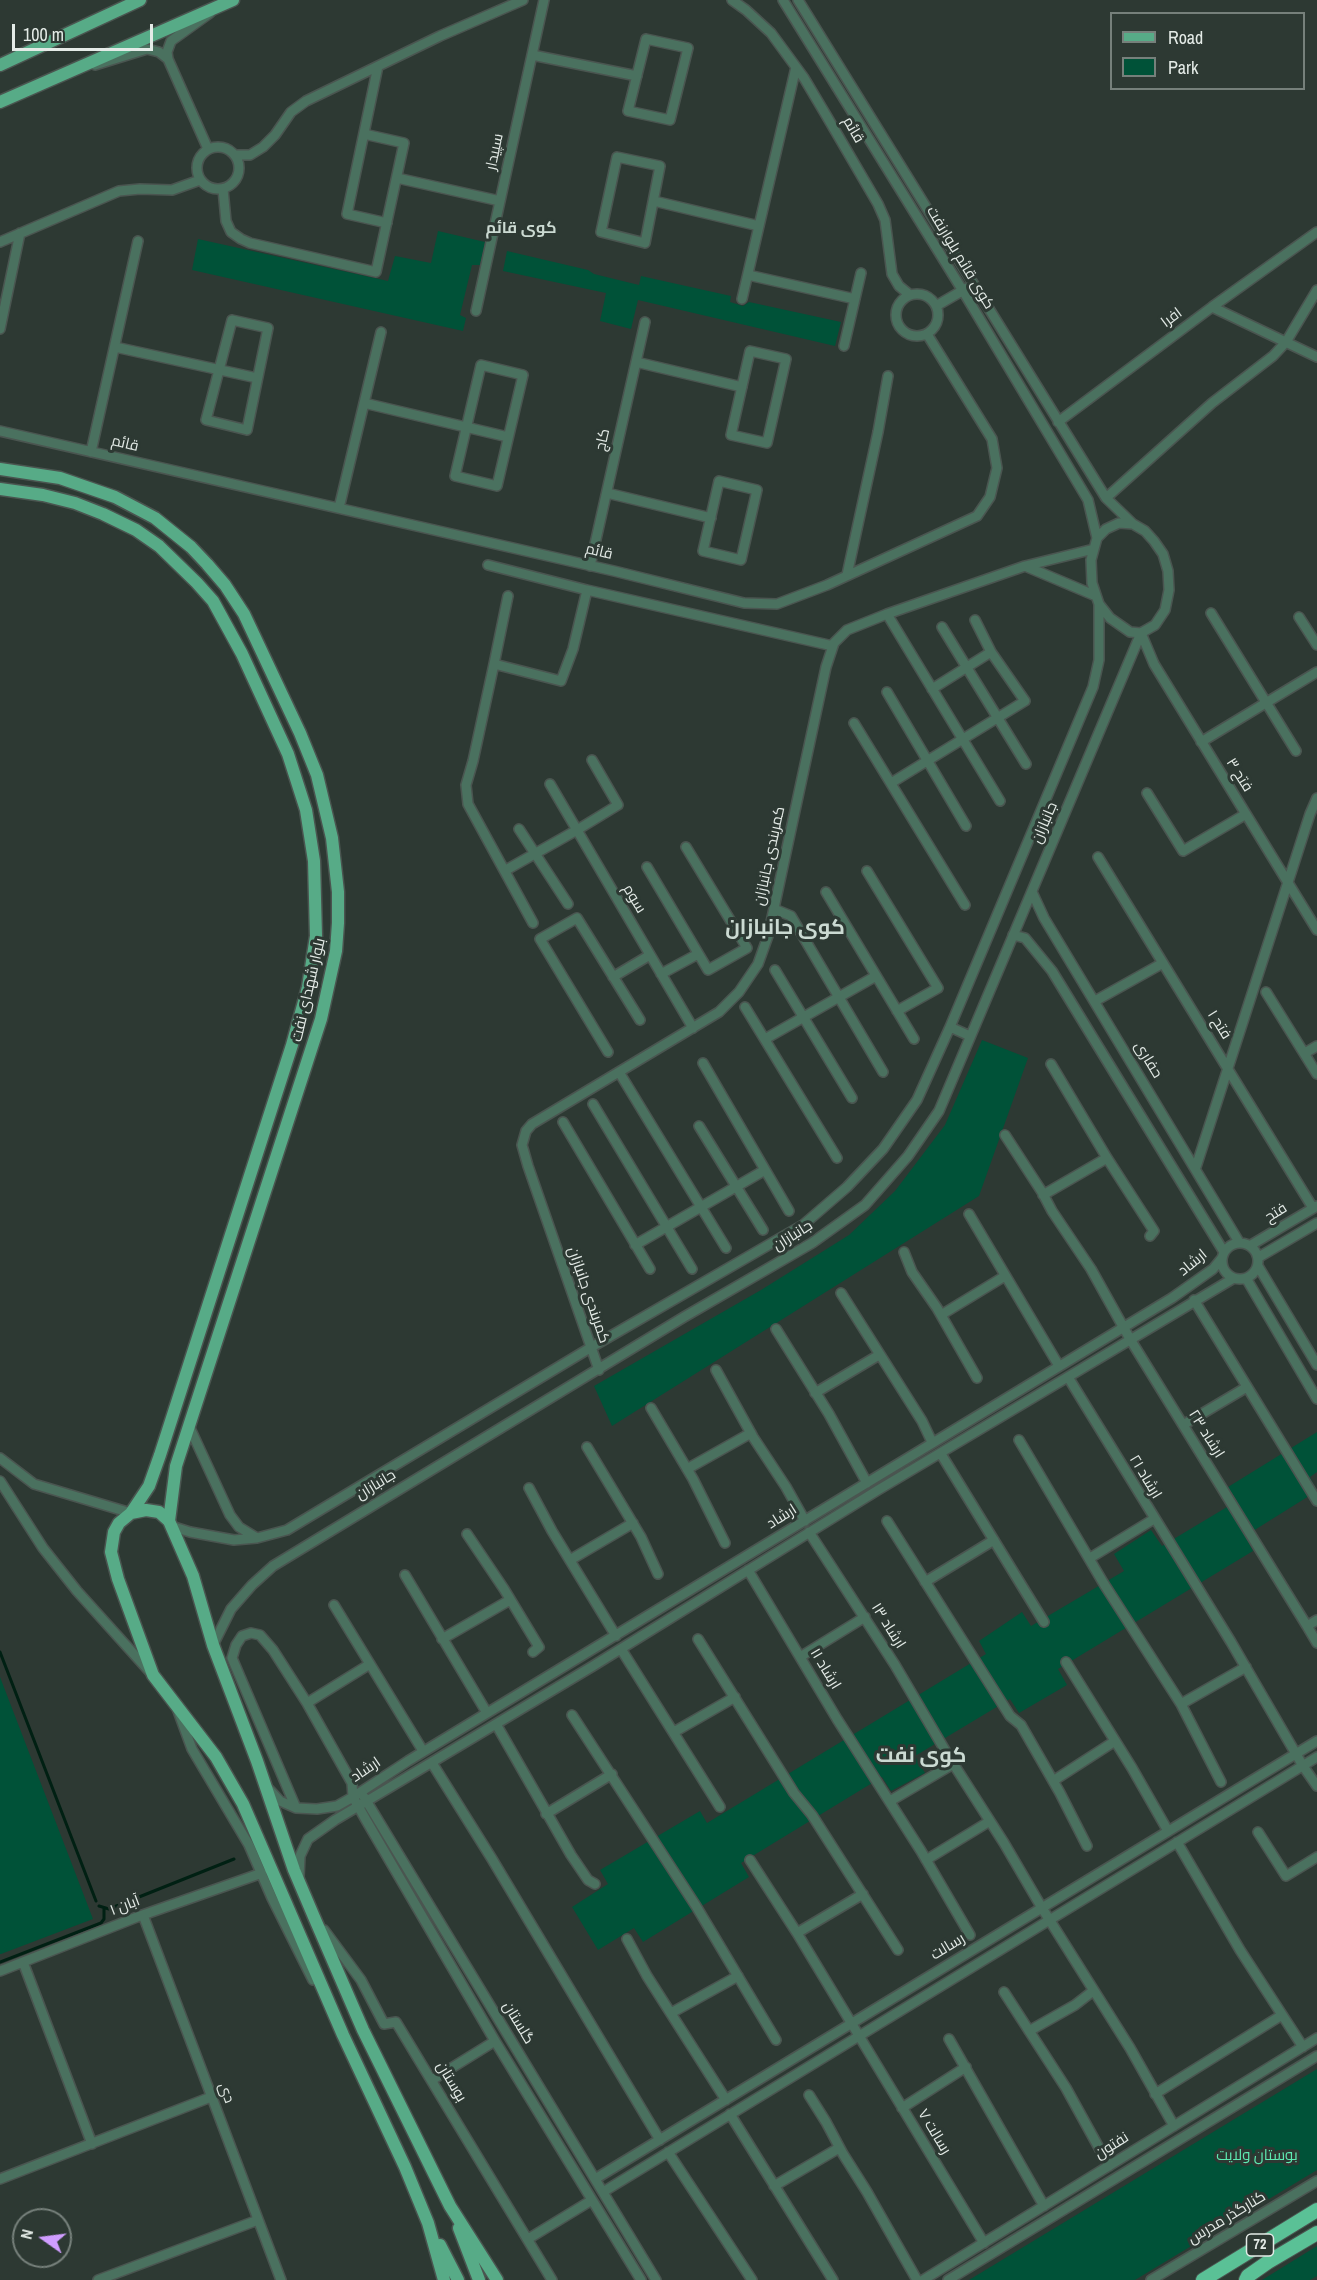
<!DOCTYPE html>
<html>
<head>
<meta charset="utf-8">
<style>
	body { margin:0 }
	#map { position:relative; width:1317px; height:2280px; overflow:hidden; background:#2d3933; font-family:"Archivo Narrow",sans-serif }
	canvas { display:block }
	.legend { position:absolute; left:1110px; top:12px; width:195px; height:78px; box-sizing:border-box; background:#2d3933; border:2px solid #76807b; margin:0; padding:8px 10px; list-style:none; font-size:18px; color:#e4ebe7 }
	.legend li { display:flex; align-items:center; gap:12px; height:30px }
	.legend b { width:30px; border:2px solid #76807b }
	.north { position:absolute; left:12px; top:2208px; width:60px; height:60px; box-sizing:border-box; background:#2d3933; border:2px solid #76807b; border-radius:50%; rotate:284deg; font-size:16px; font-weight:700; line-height:24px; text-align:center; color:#e4ebe7 }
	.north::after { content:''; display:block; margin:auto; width:21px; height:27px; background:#d09dff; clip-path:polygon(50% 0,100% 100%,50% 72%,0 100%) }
	.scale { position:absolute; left:12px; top:24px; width:141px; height:27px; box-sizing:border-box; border:3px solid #e4ebe7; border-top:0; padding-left:8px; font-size:18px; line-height:21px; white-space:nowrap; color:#e4ebe7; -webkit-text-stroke:4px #2d3933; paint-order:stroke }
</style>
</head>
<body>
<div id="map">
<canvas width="1317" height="2280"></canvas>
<ul class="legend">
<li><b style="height:8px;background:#57ab87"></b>Road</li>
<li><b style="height:16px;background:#005238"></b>Park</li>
</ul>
<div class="north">N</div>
<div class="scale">100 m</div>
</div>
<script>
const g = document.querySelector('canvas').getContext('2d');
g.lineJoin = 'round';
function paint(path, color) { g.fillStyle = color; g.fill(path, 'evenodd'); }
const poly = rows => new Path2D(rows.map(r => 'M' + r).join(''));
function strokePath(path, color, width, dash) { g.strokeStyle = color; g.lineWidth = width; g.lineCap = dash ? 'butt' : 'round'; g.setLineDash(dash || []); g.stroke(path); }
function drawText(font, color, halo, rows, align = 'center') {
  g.font = font + ' "Archivo Narrow",Cairo,sans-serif'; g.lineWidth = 6; g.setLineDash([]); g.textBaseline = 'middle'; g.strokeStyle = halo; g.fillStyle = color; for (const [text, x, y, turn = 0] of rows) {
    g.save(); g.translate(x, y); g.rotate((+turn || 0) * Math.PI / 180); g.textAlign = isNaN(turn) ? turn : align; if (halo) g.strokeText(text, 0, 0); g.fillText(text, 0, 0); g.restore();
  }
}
paint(poly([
	[438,231,485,242,480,265,472,265,460,315,466,318,463,331,192,270,198,239,388,281,395,256,431,263],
	[507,251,588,270,594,274,639,285,641,276,731,296,730,302,743,306,749,302,841,322,835,346,638,300,631,329,600,321,606,293,503,271],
	[982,1040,1028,1058,979,1196,612,1426,594,1386,761,1290,849,1235,895,1191,945,1125],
	[1317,1432,1317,1472,1310,1477,1317,1491,1245,1536,1253,1551,1058,1669,1067,1685,1019,1713,1010,1699,915,1756,925,1773,891,1791,882,1777,741,1863,749,1877,643,1942,634,1928,598,1950,572,1907,608,1884,600,1870,700,1811,707,1823,986,1654,979,1641,1022,1612,1031,1626,1124,1571,1114,1554,1151,1530,1162,1546,1237,1501,1228,1487],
	[0,1677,93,1919,1,1954,0,1954],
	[1317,2069,1317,2170,1135,2280,969,2280],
	[1317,2246,1317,2276,1310,2280,1262,2280]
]), '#005238');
strokePath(poly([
	[0,1652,96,1901],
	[99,1906,109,1909,234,1859],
	[0,1962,101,1923,104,1919,104,1909]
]), '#002013', 3);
const minor = poly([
	[732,0,746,10,771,33,804,78,826,115,878,204,885,220,892,274,899,286,910,295],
	[783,0,963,291,1088,500,1097,538,1091,560,1092,583,1099,604,1110,618,1130,632,1141,633,1155,625,1165,610,1169,590,1168,571,1163,554,1154,541,1145,531,1133,524,1119,523,1106,529,1097,538],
	[798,0,1106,498,1133,524],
	[646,39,688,48,670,120,628,111,646,39],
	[532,55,637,76],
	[95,65,147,49,159,52,168,59],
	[378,66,347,214,387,223],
	'197 168a21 21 0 1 1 42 0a21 21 0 1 1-42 0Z',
	[208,149,168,59,167,52,171,41,210,13],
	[235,155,250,155,263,147,275,135,291,112,306,101,440,36,523,0],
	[617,157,660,166,645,243,601,232,617,157],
	[397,178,500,201],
	[223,189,226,221,231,232,241,239,250,243,376,272,404,143,364,134],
	[654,201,759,226],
	[0,242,119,191,140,189,172,190,200,180],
	[748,275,855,299],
	'896 315a21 21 0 1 1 42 0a21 21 0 1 1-42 0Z',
	[742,299,796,67],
	[936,306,967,288],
	[1212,307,1317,232],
	[476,311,544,0],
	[232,320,268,328,247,430,206,420,232,320],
	[0,329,20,233],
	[844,346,861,273],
	[115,347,257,378],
	[750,351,786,359,767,443,731,435,750,351],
	[636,362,742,387],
	[481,365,523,375,497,486,455,476,481,365],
	[364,403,508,437],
	[1058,422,1212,307,1317,357],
	[0,431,614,571,744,603,777,604,827,585,977,516,990,497,997,468,992,439,927,334],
	[91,452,138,241],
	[719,481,757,490,741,560,703,551,719,481],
	[607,493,711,518],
	[1106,498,1212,403,1273,356,1286,342,1317,290],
	[339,508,381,332],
	[488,565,587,590],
	[590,566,645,322],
	[1025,566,1096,596],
	[847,575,878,432,888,376],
	[1211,613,1296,751],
	[887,614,1000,801],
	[1299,617,1317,645],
	[975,620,991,652],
	[942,627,1026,764],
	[1141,633,1154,664,1317,930],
	[494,664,508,596],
	[887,692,966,826],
	[854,723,965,905],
	[1201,742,1317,672],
	[891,783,1025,701,991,652,932,689],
	[550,784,693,1028],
	[1147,793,1183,851,1246,814],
	[519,829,568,904],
	[1098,857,1313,1208],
	[647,867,708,970,747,948,686,847],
	[506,870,577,830,618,805,592,760],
	[867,871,938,988,897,1011],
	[826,892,914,1039],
	[1032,892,1044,918,1239,1242],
	[774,909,791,916,883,1072],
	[533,923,468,804,466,785,473,761,494,664,561,681,573,649,587,590,833,646],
	[1013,935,1025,938,1052,971,1224,1252],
	[775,970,852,1098],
	[661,974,698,954],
	[613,977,650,955],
	[1266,992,1317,1074],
	[1095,1001,1163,963],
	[745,1007,837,1158],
	[950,1027,970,1036],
	[765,1039,876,976],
	[608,1052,540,939,577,918,640,1020],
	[1305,1053,1317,1046],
	[703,1063,789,1211],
	[1051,1064,1107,1158,1154,1231,1150,1236],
	[619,1072,726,1248],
	[593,1104,692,1269],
	[563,1122,650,1269],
	[699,1126,763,1230],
	[1005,1135,1042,1192,1052,1211,1091,1269,1130,1339,1307,1626],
	[1196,1167,1310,814,1317,798],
	[1043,1195,1107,1158],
	[969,1214,1059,1366],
	'1222 1261a18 18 0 1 1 36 0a18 18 0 1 1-36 0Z',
	[635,1245,765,1170],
	[1251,1245,1317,1206],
	[904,1252,912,1272,937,1308,977,1378],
	[1259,1257,1317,1223],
	[1258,1266,1317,1365],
	[1246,1278,1317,1399],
	[841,1293,922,1421,932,1442],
	[1194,1300,1317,1501],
	[941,1315,1005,1276],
	[776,1329,829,1414,867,1483],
	[599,1370,528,1166,522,1145,526,1131,532,1124,719,1012,739,992,758,964,768,936,826,667,834,643,847,630,887,614,1025,566,1094,549],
	[716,1370,753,1437,786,1487,805,1521],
	[1068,1377,1231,1642,1303,1766,1317,1786],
	[815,1393,879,1355],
	[651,1408,693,1479,725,1543],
	[1183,1425,1247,1387],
	[189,1426,230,1515,239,1527,257,1538],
	[1019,1440,1104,1584,1181,1704,1221,1782],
	[587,1447,641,1537,658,1574],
	[941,1454,1044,1622],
	[0,1458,34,1484,131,1513],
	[687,1469,751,1433],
	[0,1481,43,1548,77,1591,150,1672],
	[529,1488,552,1531,616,1636],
	[887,1521,1010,1716,1021,1725,1060,1793,1087,1846],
	[171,1526,190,1532,234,1540,257,1538,287,1530,590,1348,803,1225,847,1187,883,1149,917,1100,950,1027,1093,687,1099,660,1099,604],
	[809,1532,895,1665,949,1757,1004,1843,1042,1908,1130,2048,1174,2126],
	[467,1534,504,1589,539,1647,533,1652],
	[1090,1558,1154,1519],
	[570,1560,633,1523],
	[748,1570,837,1719,921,1851,970,1935],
	[405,1575,487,1713],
	[925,1582,994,1540],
	[334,1605,423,1751],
	[1317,1620,1307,1626,1317,1643],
	[442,1639,510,1600],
	[698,1639,794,1793,812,1815,898,1950],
	[213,1645,231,1609,252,1585,273,1566,684,1317,812,1243,865,1205,908,1156,939,1111,1141,633],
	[621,1649,720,1807],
	[800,1657,865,1617],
	[1066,1662,1132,1768,1168,1831],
	[307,1703,370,1664],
	[1181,1704,1246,1667],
	[178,1711,192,1749,249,1845,272,1898,313,1980],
	[572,1715,696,1906,776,2040],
	[496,1724,571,1855,588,1880,595,1884],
	[674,1732,735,1697],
	[432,1763,492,1859,660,2140],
	[1053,1781,1115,1741],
	[267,1787,280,1801,296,1808,317,1809,337,1806,353,1797,408,1761,1172,1298,1213,1269,1222,1258],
	[364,1797,656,2280],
	[890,1801,953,1764],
	[296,1808,232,1658,236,1645,242,1636,251,1633,260,1635,273,1650,307,1703,352,1783,353,1797,366,1820,495,2041,641,2280],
	[546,1814,612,1774],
	[1258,1832,1286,1876,1317,1857],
	[1177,1842,1240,1950,1303,2047],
	[750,1860,797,1933,984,2243],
	[926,1860,990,1821],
	[299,1877,300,1856,308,1839,335,1820,593,1666,878,1490,1234,1278],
	[143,1915,281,2280],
	[324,1930,361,1980,384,2024,396,2022,552,2280],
	[797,1933,863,1894],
	[627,1939,647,1976,726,2100],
	[23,1962,92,2144],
	[0,1971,137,1917,262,1873],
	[1004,1992,1066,2088,1109,2166],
	[671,2013,738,1976],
	[1029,2031,1075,2005,1093,1991],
	[949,2039,1044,2206],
	[432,2080,495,2041],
	[1155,2094,1282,2015],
	[809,2095,826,2122,843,2154,867,2192,917,2280],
	[902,2108,966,2067],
	[730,2114,833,2280],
	[668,2152,752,2280],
	[0,2179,211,2097],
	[595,2179,1317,1741],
	[774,2186,839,2148],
	[603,2192,1317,1757],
	[528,2239,592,2200],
	[98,2280,258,2220],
	[923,2280,1317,2038],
	[948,2280,1317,2056],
	[1151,2280,1317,2181]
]);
const major = poly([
	[0,65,140,0],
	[0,102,233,0],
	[0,469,60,478,115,497,155,518,191,547,207,564,225,585,244,614,300,733,317,775,332,838,338,892,338,923,336,951,321,1019,176,1466,169,1521],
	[0,489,43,495,75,503,103,514,136,530,159,546,197,583,213,601,242,654,288,754,306,810,314,861,316,936,308,987,292,1045,160,1455,149,1486,131,1513],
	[459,2228,479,2280],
	[440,2245,458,2280],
	[444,2280,428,2223,405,2167,343,2035,243,1804,216,1757,153,1675,118,1579,111,1552,114,1532,119,1523,131,1513,146,1510,159,1512,169,1521,193,1576,213,1645,257,1761,294,1870,314,1917,363,2030,450,2206,497,2280]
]);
const highway = poly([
	[1203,2280,1317,2210],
	[1246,2280,1248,2276,1268,2262,1317,2233]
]);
strokePath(minor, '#4a5550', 12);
strokePath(major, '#4a5550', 15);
strokePath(highway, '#4a5550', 16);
strokePath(minor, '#4a715f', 9);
strokePath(major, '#57ab87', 12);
strokePath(highway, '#5ac196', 14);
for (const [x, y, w] of [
	[1260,2245,27]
]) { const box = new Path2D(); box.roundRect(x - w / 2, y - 11, w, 22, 4.5); g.fillStyle = '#2d3933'; g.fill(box); strokePath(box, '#e4ebe7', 1.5); }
drawText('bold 14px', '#e4ebe7', null, [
	["72",1260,2245]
]);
drawText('15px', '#e4ebe7', '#2d3933', [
	["قائم",853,130,60],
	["سپیدار",495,152,-78],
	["کوی قائم بلوارنفت",960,258,59],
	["افرا",1172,318,-37],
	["کاج",603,440,-77],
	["قائم",125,444,13],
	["قائم",599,552,13],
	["فتح ۳",1239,775,58],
	["جانبازان",1045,823,-67],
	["کمربندی جانبازان",770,856,-78],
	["سوم",634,899,59],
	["بلوار شهدای نفت",309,990,-77],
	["فتح ۱",1219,1025,58],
	["حفاری",1148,1060,59],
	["فتح",1276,1213,-32],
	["جانبازان",793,1236,-32],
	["ارشاد",1193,1263,-39],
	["کمربندی جانبازان",588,1295,71],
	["ارشاد ۲۳",1206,1434,58],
	["ارشاد ۲۱",1145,1477,59],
	["جانبازان",376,1485,-31],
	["ارشاد",782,1517,-32],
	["ارشاد ۱۳",888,1626,58],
	["ارشاد ۱۱",825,1669,59],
	["ارشاد",366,1770,-34],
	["آبان ۱",125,1906,-21],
	["رسالت",948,1947,-31],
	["گلستان",518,2023,59],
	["بوستان",451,2082,59],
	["دی",226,2093,70],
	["رسالت ۷",934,2132,59],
	["نفتون",1112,2146,-32],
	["کنارگذر مدرس",1227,2218,-31]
]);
drawText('15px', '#5eeab2', '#2d3933', [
	["بوستان ولایت",1257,2156]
]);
drawText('bold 16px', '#cbdad2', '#2d3933', [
	["کوی قائم",521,229]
]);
drawText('bold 21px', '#cbdad2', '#2d3933', [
	["کوی جانبازان",785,928],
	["کوی نفت",921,1756]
]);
</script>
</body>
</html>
